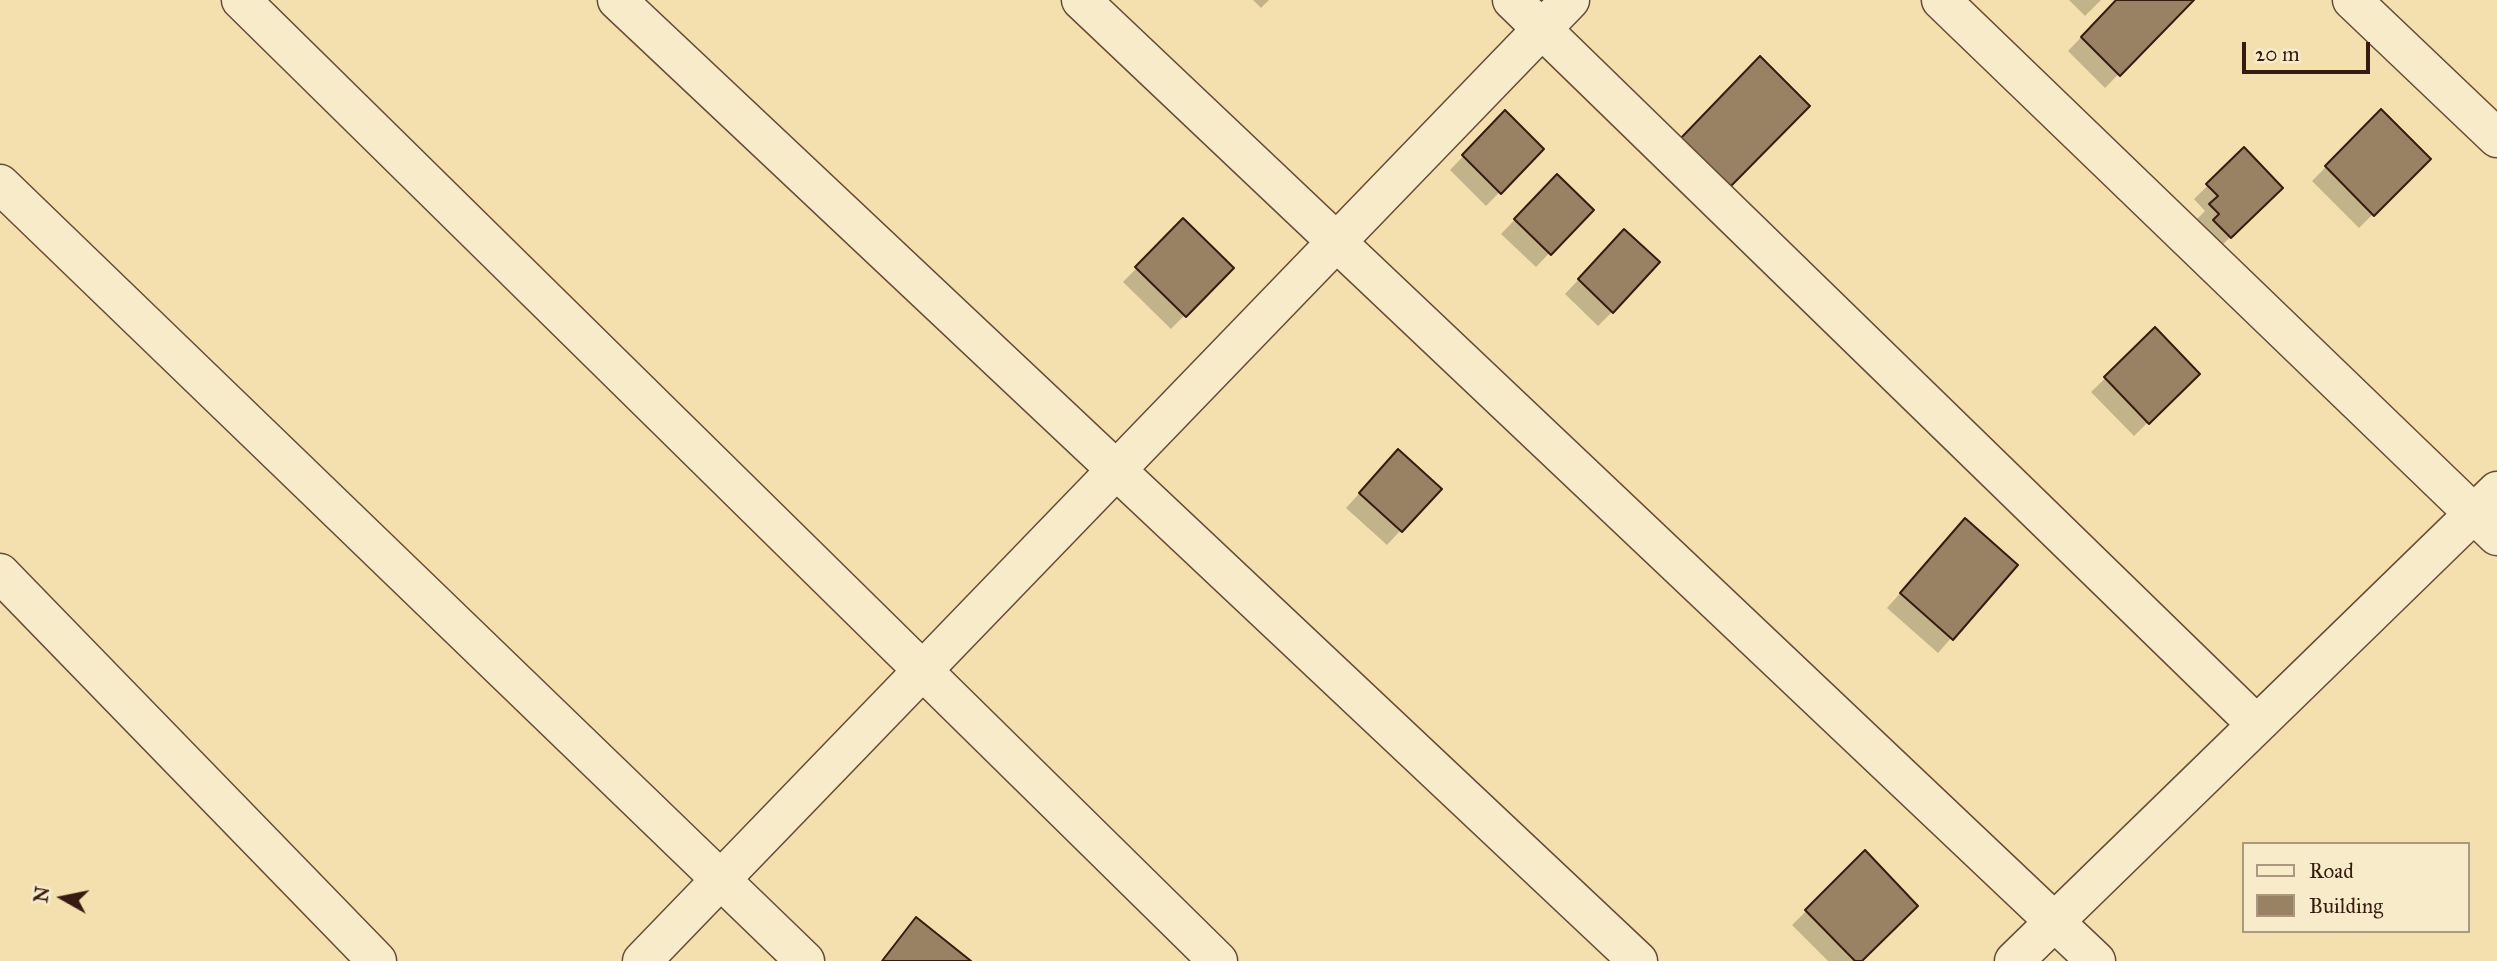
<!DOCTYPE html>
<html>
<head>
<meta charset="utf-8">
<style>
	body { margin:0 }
	#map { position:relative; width:2497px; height:961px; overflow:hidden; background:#f4e0ae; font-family:"IM FELL Great Primer",serif }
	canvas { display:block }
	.legend { position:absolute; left:2242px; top:842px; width:228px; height:91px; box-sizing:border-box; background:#f8ebca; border:2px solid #ab9880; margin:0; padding:9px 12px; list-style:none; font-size:21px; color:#371b11 }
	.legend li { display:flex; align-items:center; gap:14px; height:35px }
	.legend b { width:35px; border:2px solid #ab9880 }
	.north { position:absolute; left:28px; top:863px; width:70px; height:70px; -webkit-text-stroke:5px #f8ebca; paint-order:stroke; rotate:279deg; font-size:19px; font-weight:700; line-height:28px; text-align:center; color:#371b11 }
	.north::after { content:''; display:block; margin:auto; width:24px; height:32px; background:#371b11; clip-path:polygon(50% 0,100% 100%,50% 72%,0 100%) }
	.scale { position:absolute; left:2242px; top:42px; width:128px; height:32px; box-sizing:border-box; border:4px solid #371b11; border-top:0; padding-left:9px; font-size:21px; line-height:24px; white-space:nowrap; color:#371b11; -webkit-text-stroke:5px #f8ebca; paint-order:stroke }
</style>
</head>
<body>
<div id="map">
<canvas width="2497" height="961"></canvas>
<ul class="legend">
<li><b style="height:9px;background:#f8ebca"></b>Road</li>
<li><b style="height:19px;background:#998163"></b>Building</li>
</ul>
<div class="north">N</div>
<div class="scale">20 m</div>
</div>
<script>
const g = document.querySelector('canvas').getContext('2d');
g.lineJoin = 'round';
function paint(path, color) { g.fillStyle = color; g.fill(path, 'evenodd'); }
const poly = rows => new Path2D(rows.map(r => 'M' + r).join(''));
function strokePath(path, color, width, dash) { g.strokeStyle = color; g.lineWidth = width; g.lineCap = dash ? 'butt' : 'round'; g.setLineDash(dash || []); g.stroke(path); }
paint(poly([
	[1253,0,1269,0,1261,8],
	[2069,0,2101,0,2085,16],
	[2117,0,2191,0,2105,88,2068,51],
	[2381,111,2428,159,2359,228,2312,181],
	[1505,113,1542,149,1486,206,1450,170],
	[2244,150,2281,188,2216,251,2201,235,2207,229,2197,219,2205,211,2194,199],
	[1557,176,1591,210,1536,267,1501,234],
	[1183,221,1231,268,1171,329,1123,282],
	[1611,245,1612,312,1598,326,1565,294],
	[2155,330,2197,374,2134,436,2091,392],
	[1385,465,1439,489,1387,545,1346,508],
	[1952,534,2015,565,1938,653,1887,608],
	[1865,853,1860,961,1828,961,1792,925]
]), '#0003');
const building = poly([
	[2116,0,2194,0,2120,76,2081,37,2116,0],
	[1760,56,1810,106,1729,188,1680,139,1760,56],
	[2381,109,2431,159,2374,216,2325,166,2381,109],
	[1505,110,1544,149,1501,194,1462,155,1505,110],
	[2244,147,2283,188,2231,238,2213,220,2219,214,2209,204,2218,196,2206,184,2244,147],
	[1557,174,1594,210,1551,255,1514,219,1557,174],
	[1183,218,1234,268,1186,317,1135,267,1183,218],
	[1624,229,1660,262,1613,313,1578,279,1624,229],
	[2155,327,2200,374,2149,424,2104,377,2155,327],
	[1398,449,1442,489,1402,532,1359,493,1398,449],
	[1965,518,2018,565,1953,640,1900,593,1965,518],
	[1865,850,1918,906,1862,961,1855,961,1805,910,1865,850],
	[916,917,971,961,882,961,916,917]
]);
paint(building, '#998163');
strokePath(building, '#371b11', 2);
const minor = poly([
	[241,0,1218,961],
	[617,0,1638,961],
	[1081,0,2096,961],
	[1512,0,2256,724],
	[1941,0,2497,536],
	[2352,0,2497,138],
	[0,184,805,961],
	[0,573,377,961],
	[642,961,1570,0],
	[2014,961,2497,491]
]);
strokePath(minor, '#664c38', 41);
strokePath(minor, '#f8ebca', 38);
</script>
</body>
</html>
